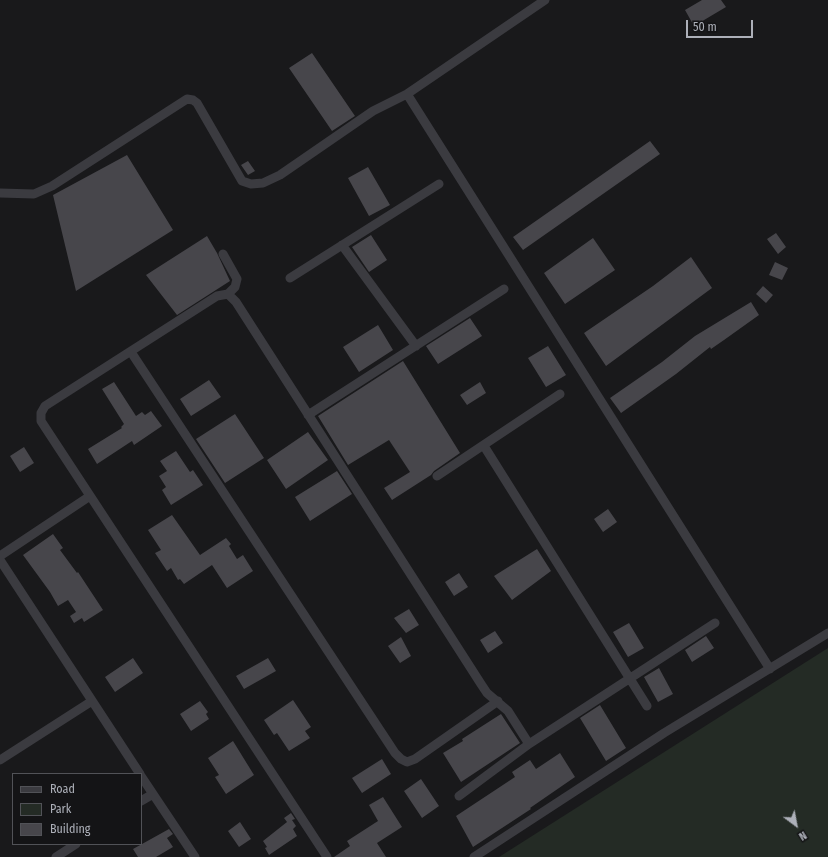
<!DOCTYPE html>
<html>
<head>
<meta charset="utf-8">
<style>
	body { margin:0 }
	#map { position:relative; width:828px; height:857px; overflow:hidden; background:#19191b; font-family:"Fira Sans Condensed",sans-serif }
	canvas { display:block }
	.legend { position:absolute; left:12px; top:773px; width:130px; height:72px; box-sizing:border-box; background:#141416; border:1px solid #515257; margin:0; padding:5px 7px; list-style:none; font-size:12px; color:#adb0b9 }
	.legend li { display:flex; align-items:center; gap:8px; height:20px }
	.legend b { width:20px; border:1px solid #515257 }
	.north { position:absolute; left:776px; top:805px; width:40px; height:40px; -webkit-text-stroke:3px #141416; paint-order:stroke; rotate:148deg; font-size:11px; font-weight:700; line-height:16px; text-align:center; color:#adb0b9 }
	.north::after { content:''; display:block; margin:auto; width:14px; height:18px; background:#adb0b9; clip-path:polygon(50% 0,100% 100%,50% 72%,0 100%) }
	.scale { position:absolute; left:686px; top:20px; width:67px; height:18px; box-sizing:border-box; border:2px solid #adb0b9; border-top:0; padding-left:5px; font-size:12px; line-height:14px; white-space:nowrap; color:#adb0b9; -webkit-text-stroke:3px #141416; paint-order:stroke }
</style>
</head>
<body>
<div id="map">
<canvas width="828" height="857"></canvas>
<ul class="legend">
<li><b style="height:5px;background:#3b3b40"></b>Road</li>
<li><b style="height:11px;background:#242b25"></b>Park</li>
<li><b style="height:11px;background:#47464b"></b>Building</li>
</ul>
<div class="north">N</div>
<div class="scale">50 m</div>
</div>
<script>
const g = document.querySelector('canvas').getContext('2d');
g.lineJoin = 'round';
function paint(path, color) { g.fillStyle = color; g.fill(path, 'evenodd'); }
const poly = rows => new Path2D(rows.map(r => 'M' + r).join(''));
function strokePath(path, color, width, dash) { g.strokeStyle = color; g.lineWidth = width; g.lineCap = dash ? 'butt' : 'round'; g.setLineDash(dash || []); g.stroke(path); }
paint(poly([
	[828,648,828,857,499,857]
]), '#242b25');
paint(poly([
	[702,0,721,0,726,7,694,26,685,10],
	[312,53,355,116,332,131,289,68],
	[650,141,660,154,523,250,513,237],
	[127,155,173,230,76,291,53,195],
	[248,161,255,171,248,175,241,165],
	[368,167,390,205,369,216,348,178],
	[776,233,786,247,778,254,767,239],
	[371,235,387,260,369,272,352,247],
	[207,236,217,253,230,281,177,315,146,275],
	[593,238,615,270,565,304,544,273],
	[691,257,712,288,606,366,584,333,653,286],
	[775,262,788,268,782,280,769,275],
	[763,286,773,295,766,303,756,294],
	[751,302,759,315,724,340,711,349,710,347,676,374,621,413,610,398,662,362,695,336],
	[470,318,482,336,438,364,426,346],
	[378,325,393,350,359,372,343,347],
	[548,346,566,375,546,387,528,358],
	[403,361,460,453,434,471,431,475,392,500,384,488,410,472,389,440,348,465,318,416],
	[209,380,221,397,191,416,180,399],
	[114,382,136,416,142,412,145,415,151,411,162,426,134,445,132,441,97,464,88,449,122,428,121,427,124,424,102,389],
	[480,382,486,393,467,405,460,395],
	[235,414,264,458,225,483,196,439],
	[308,432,328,460,286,489,267,460],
	[24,447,34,463,20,472,10,456],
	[176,451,190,472,193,470,203,485,171,505,162,490,166,487,159,476,167,471,160,461],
	[337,471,352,494,310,521,295,497],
	[608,509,617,522,603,532,594,519],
	[172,515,200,555,226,538,231,544,229,546,237,559,243,555,253,571,227,588,212,565,184,584,180,579,178,580,171,568,167,571,155,553,161,550,148,530],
	[53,534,63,548,60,550,77,573,78,572,103,610,84,622,82,618,74,623,70,616,76,612,68,600,58,606,50,592,23,555],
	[537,549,551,571,512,600,494,576],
	[459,573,468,587,454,596,445,582],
	[409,609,419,625,406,633,394,618],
	[629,623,644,648,628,657,613,632],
	[495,631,503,643,488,653,480,640],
	[706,636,714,648,692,662,685,650],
	[401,637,411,656,400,663,388,646],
	[133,658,143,673,115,692,105,677],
	[268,658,276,671,244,689,236,676],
	[659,668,673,694,658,702,644,677],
	[293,700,311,727,305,731,310,738,289,751,277,733,274,735,264,720],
	[200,701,208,712,206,714,209,719,191,731,180,714],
	[600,705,626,748,606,761,580,718],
	[501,714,520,743,461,782,443,753,463,741,462,739],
	[233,741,254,775,226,794,215,777,219,775,208,758],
	[560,753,575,777,530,808,531,809,473,847,456,816,515,777,512,772,530,760,536,769],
	[382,759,391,774,362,793,352,778],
	[421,779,439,806,422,818,404,791],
	[383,797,402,827,377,843,386,857,334,857,350,846,347,841,378,821,369,805],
	[291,813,295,819,292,820,296,826,293,829,297,836,269,855,265,848,267,847,263,841,287,822,284,818],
	[240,822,251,839,239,847,228,831],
	[169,829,173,834,167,838,173,847,156,857,138,857,133,849]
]), '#47464b');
strokePath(poly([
	[545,0,407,94,770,669],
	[0,193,34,194,52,186,187,99,193,100,197,103,242,181,251,184,263,183,280,175,373,111,407,94],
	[342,245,416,346],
	[223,254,237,279,235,287,228,294],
	[290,278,439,184],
	[131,352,395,753,401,759,407,762,415,759,498,701],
	[308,415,504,289],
	[484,446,647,706],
	[437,476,560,394],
	[0,556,90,496],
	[0,560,140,774],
	[529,744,715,623],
	[0,760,92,701],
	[141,776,195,857],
	[141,801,153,794],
	[56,857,76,844],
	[327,857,41,421,41,413,45,406,217,296,228,294,236,302,481,684,487,693,508,711,529,744,459,796],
	[474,857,664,733,828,633]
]), '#3b3b40', 9);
</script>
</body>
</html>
